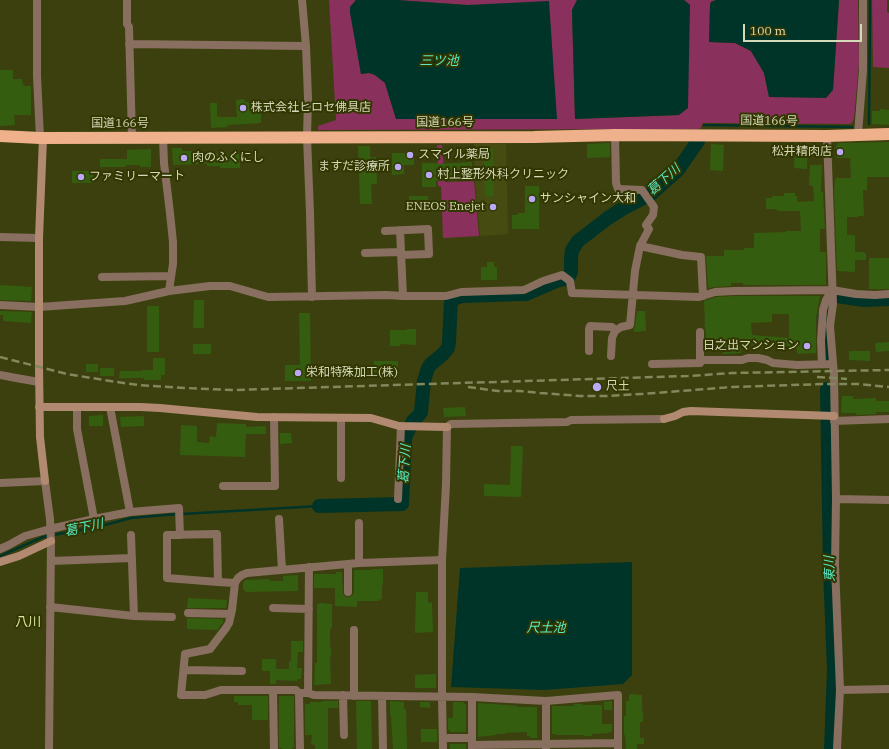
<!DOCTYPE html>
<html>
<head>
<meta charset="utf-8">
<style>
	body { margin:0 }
	#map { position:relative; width:889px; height:749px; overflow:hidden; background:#3c400e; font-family:"IBM Plex Serif",serif }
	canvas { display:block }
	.scale { position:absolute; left:743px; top:24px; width:119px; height:18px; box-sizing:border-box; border:2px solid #d4d9b8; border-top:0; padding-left:5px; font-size:12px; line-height:14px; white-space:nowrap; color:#d4d9b8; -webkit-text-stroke:3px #323601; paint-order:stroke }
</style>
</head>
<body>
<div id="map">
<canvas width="889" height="749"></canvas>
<div class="scale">100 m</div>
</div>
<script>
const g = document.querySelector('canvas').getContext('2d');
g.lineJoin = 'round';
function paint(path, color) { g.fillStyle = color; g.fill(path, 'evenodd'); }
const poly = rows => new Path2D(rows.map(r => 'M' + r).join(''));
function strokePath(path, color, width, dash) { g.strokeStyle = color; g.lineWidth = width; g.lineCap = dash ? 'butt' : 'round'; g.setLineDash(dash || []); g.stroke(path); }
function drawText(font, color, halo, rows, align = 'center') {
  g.font = font + ' "IBM Plex Serif","Noto Sans JP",serif'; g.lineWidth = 4; g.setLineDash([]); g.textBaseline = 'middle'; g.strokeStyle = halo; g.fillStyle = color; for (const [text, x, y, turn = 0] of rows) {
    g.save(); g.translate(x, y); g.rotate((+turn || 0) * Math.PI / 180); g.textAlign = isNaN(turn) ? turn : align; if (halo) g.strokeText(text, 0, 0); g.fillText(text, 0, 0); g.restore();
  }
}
paint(poly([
	[474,144,506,144,508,234,480,236,475,181]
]), '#464b11');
paint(poly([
	[329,0,356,0,350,7,361,74,369,73,375,75,385,83,396,119,467,5,396,0,577,0,572,10,575,119,679,115,690,5,684,0,731,0,716,0,711,2,710,6,709,42,735,43,751,51,764,73,769,97,833,90,839,0,858,0,859,63,854,119,851,124,703,123,700,129,318,130,318,126,336,120],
	[872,0,887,0,887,12,889,13,889,68,873,67],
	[437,145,442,145,445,182,474,181,479,236,443,238,441,186,438,186]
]), '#8a305c');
paint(poly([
	[356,0,396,0,467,5,549,1,557,119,396,119,385,83,375,75,369,73,361,74,350,13,350,7],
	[577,0,684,0,690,5,688,108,679,115,575,119,572,10],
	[716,0,839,0,833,90,826,98,769,97,764,73,751,51,735,43,709,42,710,6,711,2],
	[632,562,632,675,623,684,545,690,451,687,460,568]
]), '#003428');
strokePath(poly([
	[869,124,870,13,870,0],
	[704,125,852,127],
	[0,556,9,552,43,537,101,526,131,518,165,515,319,506]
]), '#003428', 2.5);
strokePath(poly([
	[837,296,864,300,889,299],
	[827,309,825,317,827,361],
	[827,389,830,569,834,670,831,749],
	[319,506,402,504,405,439,407,433,413,421,419,415,421,412,424,381,428,368,431,364,443,354,448,348,449,342,451,300,462,296,522,294,526,294,556,281,568,278,571,272,571,259,572,250,578,241,608,218,622,209,651,194,678,170,698,141]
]), '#003428', 14);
paint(poly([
	[0,70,13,70,13,79,22,79,23,85,24,85,24,86,31,86,31,115,14,115,15,125,0,126],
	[244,99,245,102,249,102,249,109,261,109,261,123,227,125,228,127,211,128,210,103,217,103,217,117,237,117,236,100],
	[880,109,889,110,889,125,872,124,872,111,880,111],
	[889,142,889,177,867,177,867,190,863,190,864,216,858,216,858,217,847,217,847,235,855,235,855,252,864,252,864,253,866,253,866,260,855,260,855,272,837,271,834,192,835,179,836,179,836,178,851,178,850,158,837,158,836,146,839,143],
	[610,143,610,157,587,158,587,144],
	[711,144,724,145,723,171,710,170],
	[795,144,808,144,807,169,794,168],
	[358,146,370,146,370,157,376,157,377,184,371,184,372,204,360,204],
	[172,148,182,148,182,151,200,151,200,153,218,153,218,155,240,154,240,168,220,168,220,166,207,166,207,164,173,165],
	[151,149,151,167,140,167,140,165,126,165,126,167,100,167,100,159,127,159,127,150],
	[484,149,493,149,494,196,485,197],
	[407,152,414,152,414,165,404,165,404,174,392,175,392,153,407,153],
	[472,162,472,180,436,181,436,187,422,187,422,163,436,163,436,164],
	[810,165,822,165,821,192,823,192,825,229,820,229,820,252,826,252,826,285,743,285,743,283,731,283,731,286,715,287,708,288,706,256,724,256,724,250,744,250,744,248,754,248,754,233,786,232,786,231,801,231,800,211,779,211,775,209,766,209,766,198,772,198,772,196,784,196,784,193,795,193,795,196,797,196,797,202,814,201,813,186,809,185],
	[72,171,93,171,93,183,72,183],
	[525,186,539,186,539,229,512,229,512,215,518,215,518,213,525,213],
	[409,196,428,196,428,208,409,208],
	[869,258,889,258,889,289,869,289],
	[487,262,494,262,494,267,497,267,497,280,481,280,481,267,487,267],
	[0,285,32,287,31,301,0,300],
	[734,296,820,296,816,318,816,353,797,354,797,349,788,349,788,346,740,344,741,353,723,354,722,349,706,349,706,332,704,324,705,324,704,301,716,297],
	[772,314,789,314,789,338,752,335,751,323,772,322],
	[194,300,204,300,204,328,193,328],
	[147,306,159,306,159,352,147,352],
	[0,311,32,312,31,323,3,321,3,315,0,315],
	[637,311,645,311,646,331,634,332,634,329,635,326],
	[299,313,310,313,311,381,285,381,285,365,300,365],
	[407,329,416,329,416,345,400,344,400,346,390,346,390,330,407,330],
	[889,342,889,351,876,352,875,343],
	[193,344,211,344,211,354,193,354],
	[849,351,870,351,870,361,849,360],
	[153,358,165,358,165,375,161,375,161,380,144,380,144,378,119,378,120,371,142,371,142,370,153,370],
	[374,361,398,361,398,371,374,372],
	[86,364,98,364,98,372,86,372],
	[100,368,114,368,114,376,100,376],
	[842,396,853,396,853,399,876,398,876,401,889,401,889,412,876,412,876,414,856,415,856,413,841,413],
	[465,407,466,416,444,417,443,408],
	[103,415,103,426,89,426,89,416],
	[144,416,144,426,121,427,120,417],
	[217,423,246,424,246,427,266,426,266,434,246,434,245,457,180,455,181,425,197,426,197,442,209,443,210,436,216,437],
	[280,433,291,433,292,443,280,444],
	[511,446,523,446,521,497,484,496,484,484,510,485],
	[372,569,383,569,383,585,382,585,382,599,379,600,379,601,357,601,357,607,335,606,335,588,314,588,314,574,336,574,336,572,342,572,343,594,346,597,350,597,353,595,354,592,354,570,372,570],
	[298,575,298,591,245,592,245,590,243,590,243,582,245,581,245,580,270,579,270,581,283,581,283,576],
	[416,592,428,592,428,602,432,603,433,632,415,633],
	[188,598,227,600,226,608,187,608],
	[319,603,332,604,332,628,330,629,330,647,331,647,331,657,330,657,331,684,314,685,315,663,317,663,317,604,319,604],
	[187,618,223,619,223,623,221,625,220,625,219,627,218,630,187,629],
	[291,641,303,641,303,652,298,652,297,668,302,668,301,679,297,679,297,681,276,680,276,684,270,684,270,671,262,671,262,659,276,659,276,669,289,669,289,661,291,661],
	[436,674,436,688,415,688,415,675],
	[629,694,642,695,642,709,643,714,643,722,640,722,640,738,644,738,644,744,637,744,637,749,626,749,625,735,624,735,624,716,626,716,626,701,629,701],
	[234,696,268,696,268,720,252,720,252,705,238,705,238,702,234,702],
	[279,696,294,696,294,748,292,748,292,749,282,749,282,748,279,748],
	[322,701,338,701,338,708,328,708,328,749,315,749,315,745,311,744,312,735,305,735,305,704,310,704,310,702,322,702],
	[356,701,371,701,372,749,357,749],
	[390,701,404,702,404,709,406,709,407,749,393,749,391,715,390,715],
	[612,701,612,710,604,710,604,702],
	[420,702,430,702,430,708,420,707],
	[453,702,463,702,464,703,464,704,466,704,466,732,450,732,450,730,448,730,448,718,453,718],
	[478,703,507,705,518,706,517,707,537,707,537,738,530,738,530,736,527,736,527,732,505,733,505,734,496,734,496,735,478,737],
	[574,704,582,704,583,705,602,705,602,724,612,724,612,732,609,732,609,733,592,734,592,736,584,736,584,735,555,735,555,734,552,734,552,706,574,706],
	[421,729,437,729,437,742,421,742],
	[450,744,466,744,466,749,450,749]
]), '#355d10');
strokePath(poly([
	[37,0,37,76,40,138],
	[127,0,127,24,129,27,132,138],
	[302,0,306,46,308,98,307,137,310,213,312,297],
	[129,44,306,46],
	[858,134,863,70,863,0],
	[827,136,833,304,830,326,834,375,836,499,835,566,840,690,837,749],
	[163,138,164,163,170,213,173,242,173,264,169,291],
	[400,230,403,296],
	[385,231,428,229,429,254,401,255],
	[0,237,39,238],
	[640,246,682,255,701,257,703,296],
	[365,253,401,252],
	[102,277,171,276],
	[0,305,39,307,125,301,169,291,210,286,230,286,268,297,386,295,403,296,446,296,461,292,524,290,543,281,562,275,570,281,572,293,699,297,715,292,734,291,832,290,856,294,875,295,889,294],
	[589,351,589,329,590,326,612,327,615,331],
	[611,356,612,338,615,331,621,327,630,325,635,271,640,246,649,229,646,225,653,215,654,207,642,190,618,189,616,183,615,135],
	[700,360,742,360,748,358,758,358,767,360,773,363,797,365,833,364],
	[652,364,700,363,700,332],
	[822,364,821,341,823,310,826,300,832,290],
	[0,375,16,378,39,382],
	[77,407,77,429,94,519],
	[110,407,130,512],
	[341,418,341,478],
	[834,421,889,419],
	[0,483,45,481,50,519,51,541,49,749],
	[223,486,275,486,274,417],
	[398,499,401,426],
	[836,499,889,500],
	[279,519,282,570],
	[359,523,359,563],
	[131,535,134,616],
	[0,549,9,545,25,536,50,529,94,519,130,512,179,508,180,535],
	[442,560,359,563,247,573,242,575,238,578,235,583,232,610,229,623,226,628,210,649,185,654,181,695,205,695,221,690,296,690,299,693,308,693,314,695,472,697,546,701,618,695,618,749],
	[51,561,132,558],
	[348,564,348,592],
	[218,582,217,534,167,535,167,578,218,582,235,583],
	[50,607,134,616,172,617],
	[273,608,309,609],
	[188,613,231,614],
	[184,670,242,671],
	[273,690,274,749],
	[840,690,889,689],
	[299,693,300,749],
	[308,693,309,567],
	[343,695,344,735],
	[354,696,354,630],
	[382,696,383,749],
	[472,697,472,749],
	[546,701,546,748],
	[448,738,472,738],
	[472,745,618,743],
	[443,749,442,697,442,560,446,484,447,427,451,424,567,422,571,420,664,419]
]), '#886f5f', 8);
strokePath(poly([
	[43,138,39,238,39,367,40,437,45,481],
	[39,407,141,407,160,408,257,417,371,418,399,426,447,427],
	[664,419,675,416,683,412,691,411,834,416],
	[0,562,19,556,51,541]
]), '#b18a71', 8);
strokePath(poly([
	[0,136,40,138,534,137,615,135,827,136,889,134]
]), '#eeb18b', 12);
strokePath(poly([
	[0,357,67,374,110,381,138,385,186,388,233,390,688,376,733,373,889,370],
	[817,377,847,379],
	[468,387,498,391,520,391,540,393,580,396,607,396,642,394,732,387,824,384,858,384,889,387]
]), '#82875c', 2.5, [8, 4]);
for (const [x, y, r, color] of [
	[243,108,4,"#baaaf6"],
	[840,152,4,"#baaaf6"],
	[410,155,4,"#baaaf6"],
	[184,158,4,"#baaaf6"],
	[398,167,4,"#baaaf6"],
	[429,175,4,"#baaaf6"],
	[81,177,4,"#baaaf6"],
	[532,199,4,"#baaaf6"],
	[493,207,4,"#baaaf6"],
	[807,346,4,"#baaaf6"],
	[298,373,4,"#baaaf6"],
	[597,387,5,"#baaaf6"]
]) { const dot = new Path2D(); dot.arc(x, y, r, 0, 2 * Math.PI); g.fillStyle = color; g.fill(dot); strokePath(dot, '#323601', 1.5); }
drawText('12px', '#d4d9b8', '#323601', [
	["株式会社ヒロセ佛具店",251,108],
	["松井精肉店",832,152,"right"],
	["スマイル薬局",418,155],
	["肉のふくにし",192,158],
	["ますだ診療所",390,167,"right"],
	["村上整形外科クリニック",437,175],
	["ファミリーマート",89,177],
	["サンシャイン大和",540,199],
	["ENEOS Enejet",485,207,"right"],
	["日之出マンション",799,346,"right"],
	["栄和特殊加工(株)",306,373],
	["尺土",606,387]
], 'left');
drawText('12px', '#d4d9b8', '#323601', [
	["国道166号",769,121,1],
	["国道166号",445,123],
	["国道166号",120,124]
]);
drawText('italic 13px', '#56ebc6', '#323601', [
	["三ツ池",439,61],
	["葛下川",664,180,-42],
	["葛下川",405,464,-86],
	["葛下川",84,528,-12],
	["東川",830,569,-92],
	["尺土池",546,628]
]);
drawText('13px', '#dae29f', '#323601', [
	["八川",28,622]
]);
</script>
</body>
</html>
